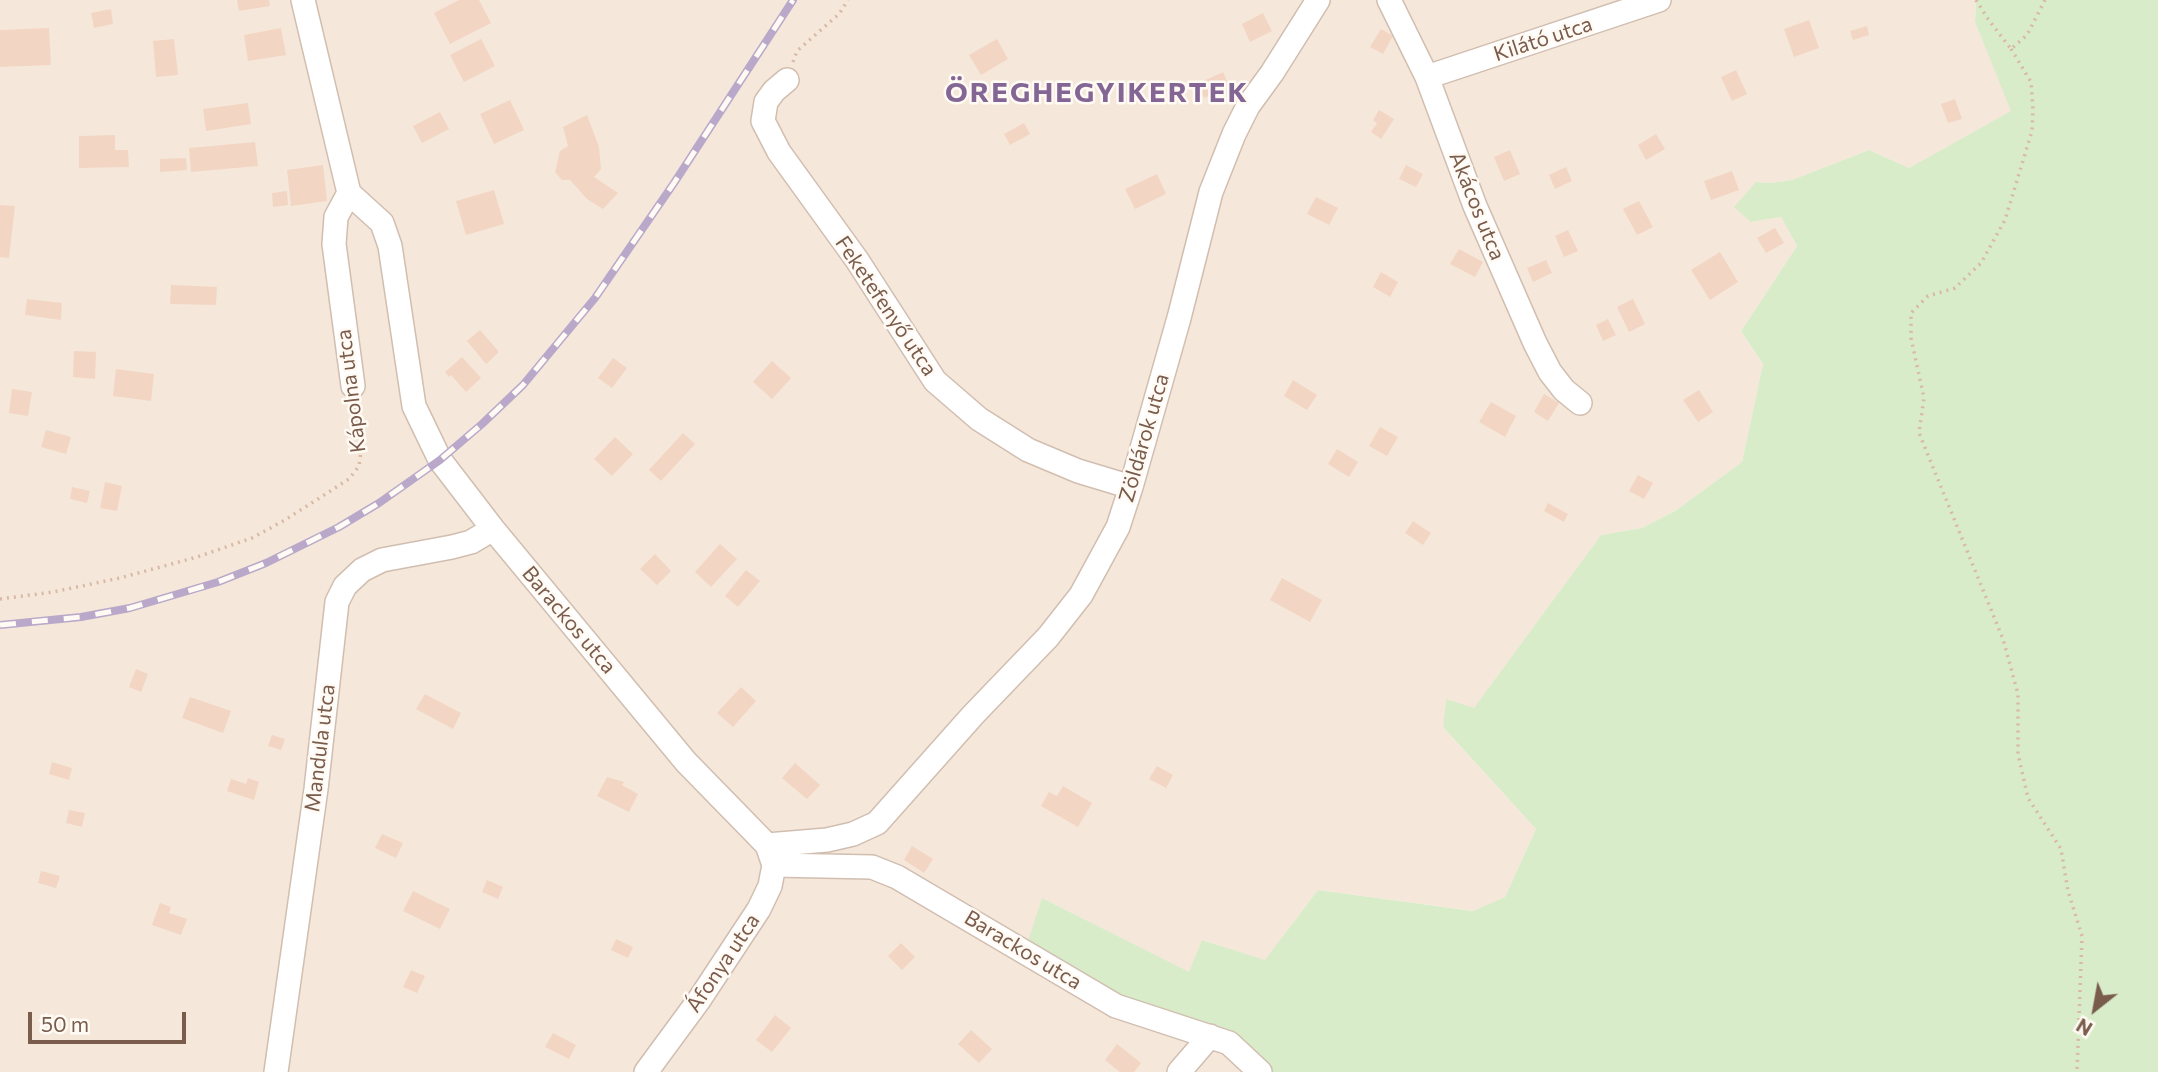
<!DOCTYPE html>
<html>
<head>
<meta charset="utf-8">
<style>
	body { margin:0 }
	#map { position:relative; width:2158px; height:1072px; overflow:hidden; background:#fdf6ec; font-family:Commissioner,sans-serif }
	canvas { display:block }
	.north { position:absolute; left:2060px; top:974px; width:70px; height:70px; -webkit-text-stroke:5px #fffaf3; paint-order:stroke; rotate:211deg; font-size:19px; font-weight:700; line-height:28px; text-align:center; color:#7a5c4d }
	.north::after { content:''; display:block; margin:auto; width:24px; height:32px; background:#7a5c4d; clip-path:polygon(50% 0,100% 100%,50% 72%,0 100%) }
	.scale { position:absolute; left:28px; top:1012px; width:158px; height:32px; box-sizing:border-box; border:4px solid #7a5c4d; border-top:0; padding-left:9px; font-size:21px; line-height:24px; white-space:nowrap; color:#7a5c4d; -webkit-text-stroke:5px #fffaf3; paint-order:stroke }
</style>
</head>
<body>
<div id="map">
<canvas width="2158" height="1072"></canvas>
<div class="north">N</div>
<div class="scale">50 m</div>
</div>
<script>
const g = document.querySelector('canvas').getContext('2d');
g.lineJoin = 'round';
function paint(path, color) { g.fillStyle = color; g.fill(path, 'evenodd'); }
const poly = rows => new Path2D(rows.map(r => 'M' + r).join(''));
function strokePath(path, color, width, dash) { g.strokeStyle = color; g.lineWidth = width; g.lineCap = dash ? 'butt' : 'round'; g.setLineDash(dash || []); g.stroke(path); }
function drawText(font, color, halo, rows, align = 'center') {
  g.font = font + ' Commissioner,sans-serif'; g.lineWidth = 5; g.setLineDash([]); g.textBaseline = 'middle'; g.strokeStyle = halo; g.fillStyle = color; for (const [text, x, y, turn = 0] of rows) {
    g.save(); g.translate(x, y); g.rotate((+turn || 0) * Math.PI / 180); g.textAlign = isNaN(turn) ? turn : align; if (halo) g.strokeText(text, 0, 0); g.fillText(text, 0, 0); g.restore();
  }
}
paint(poly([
	[0,0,1976,0,1975,22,2012,111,1909,168,1869,150,1792,180,1770,183,1756,182,1751,222,1781,217,1797,246,1741,331,1763,364,1742,462,1675,511,1642,528,1601,535,1474,709,1446,700,1443,727,1536,829,1505,897,1474,911,1318,890,1265,961,1203,940,1190,973,1042,898,1266,1072,0,1072]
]), '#f5e8da');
paint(poly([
	[1976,0,2158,0,2158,1072,1266,1072,1116,1000,1027,944,1042,898,1189,972,1202,940,1265,960,1318,890,1473,911,1505,897,1536,829,1443,727,1446,699,1474,708,1601,535,1642,528,1675,511,1742,462,1763,364,1741,331,1797,246,1781,217,1751,222,1734,207,1756,182,1770,183,1792,180,1869,150,1909,168,2011,111,1975,22]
]), '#d8ecc9');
paint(poly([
	[237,0,269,0,270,6,239,11],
	[459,0,479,0,491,23,450,44,434,13],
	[111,9,113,24,94,28,91,13],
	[1263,13,1272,31,1250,42,1242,24],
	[1809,20,1819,48,1794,57,1784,29],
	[1867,26,1869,35,1853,40,1850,31],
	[49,28,51,65,0,67,0,30],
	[281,28,286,55,248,61,244,35],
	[1381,29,1393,36,1383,54,1370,47],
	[174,39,178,75,156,77,153,41],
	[481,39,495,66,464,82,450,55],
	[997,39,1008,59,981,75,969,55],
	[1736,70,1747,94,1732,101,1721,77],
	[1223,72,1229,86,1204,98,1197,84],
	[1955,99,1962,119,1948,123,1941,104],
	[510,100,524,130,494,144,480,114],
	[248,103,251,124,206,131,203,109],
	[1379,110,1394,119,1381,139,1371,132,1377,123,1373,120],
	[440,112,449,129,422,143,413,126],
	[587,115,599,147,601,169,594,177,618,193,603,209,587,199,570,180,562,180,555,172,560,151,568,146,563,127],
	[1024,123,1030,134,1010,145,1004,134],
	[1656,134,1665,149,1646,160,1638,145],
	[115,135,115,150,128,150,129,167,79,168,79,136],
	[255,142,258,166,191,172,189,148],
	[1510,150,1520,174,1504,181,1494,157],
	[186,158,187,170,160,172,160,159],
	[323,165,327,201,291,206,287,170],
	[1406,165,1423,174,1416,187,1399,179],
	[1566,167,1572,181,1555,189,1549,175],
	[1732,171,1739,190,1711,200,1704,181],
	[1157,174,1166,194,1135,209,1125,189],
	[494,190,504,224,466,235,456,201],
	[287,191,288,205,273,207,272,193],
	[1316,197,1338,208,1329,225,1307,214],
	[1639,201,1653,227,1637,235,1623,209],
	[0,205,15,206,9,258,0,257],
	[1775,228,1784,243,1766,253,1757,238],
	[1568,230,1578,251,1564,257,1555,236],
	[1459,249,1483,262,1475,277,1450,264],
	[1720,252,1738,282,1710,300,1691,270],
	[1546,260,1552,273,1533,282,1527,268],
	[1381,272,1398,282,1390,297,1373,287],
	[171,285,217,287,216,305,170,304],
	[27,299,62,303,61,320,25,315],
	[1633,299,1645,324,1629,332,1617,307],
	[1608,319,1616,335,1603,341,1596,325],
	[480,330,499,352,486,364,467,341],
	[74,351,96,352,95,379,73,377],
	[462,357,481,378,466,392,451,375,449,377,445,372],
	[613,358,627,368,612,388,598,378],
	[772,361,791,378,772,399,753,382],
	[116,369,154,374,151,401,113,396],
	[1293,380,1317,395,1307,410,1284,396],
	[12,389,32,392,28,416,9,413],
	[1699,390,1713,412,1698,422,1683,400],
	[1544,394,1559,403,1548,421,1534,412],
	[1491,402,1516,416,1505,437,1479,422],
	[1380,427,1398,437,1387,456,1369,446],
	[46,430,71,437,66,454,41,447],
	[683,433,695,444,661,481,649,470],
	[615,437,633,454,612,476,594,459],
	[1337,449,1358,462,1349,477,1328,464],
	[1638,475,1653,483,1644,499,1629,491],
	[105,482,122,486,117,511,100,508],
	[72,487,90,491,87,503,70,499],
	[1548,503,1568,514,1564,522,1544,511],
	[1413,521,1431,533,1423,545,1405,533],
	[720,544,737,559,711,587,695,572],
	[655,554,671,571,657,585,640,569],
	[746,570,760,581,738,607,725,596],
	[1282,578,1322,600,1310,622,1270,600],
	[136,669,148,674,141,692,129,687],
	[741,687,756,701,733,727,717,713],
	[425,694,461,713,453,729,416,709],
	[190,697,231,711,223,733,182,718],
	[272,735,285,739,281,750,268,746],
	[52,762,72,768,69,780,49,774],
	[795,763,820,785,807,799,782,778],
	[1157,766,1173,775,1166,788,1149,779],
	[607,777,624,782,622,785,638,794,629,812,597,796],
	[248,778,259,782,254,800,227,791,231,779,246,784],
	[1063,786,1092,803,1078,827,1041,806,1049,792,1057,796],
	[69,810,85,813,82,827,66,823],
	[382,834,403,843,396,858,375,848],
	[912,846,933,859,924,873,904,860],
	[41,871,60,876,56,888,38,883],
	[487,880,503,887,498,899,482,892],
	[413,891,450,909,440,929,403,911],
	[160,903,171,907,169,913,187,919,181,935,152,925],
	[616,939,633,947,628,958,611,950],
	[901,943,915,957,902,970,888,956],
	[411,970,425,976,417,993,403,987],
	[775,1015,791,1028,772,1052,756,1040],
	[971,1030,992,1049,979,1063,958,1044],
	[553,1033,576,1045,569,1059,545,1047],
	[1117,1044,1141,1063,1134,1072,1120,1072,1105,1060]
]), '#f3d5c3');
const minor = poly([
	[303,0,349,193,382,223,390,246,414,406,440,460,493,529,686,762,767,845,774,865,770,886,759,909,699,1000,646,1072],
	[1389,0,1427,77,1475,206,1535,343,1550,372,1564,390,1580,403],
	[1427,77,1659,0],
	[787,80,774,91,766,102,763,121,779,152,857,260,935,381,979,419,1028,450,1078,471,1131,487],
	[349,193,336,217,334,244,353,386],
	[767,845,827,840,853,834,877,823,973,715,1048,637,1081,595,1118,527,1131,487,1179,318,1211,192,1234,134,1248,106,1272,73,1318,0],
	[774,865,872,867,897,877,1116,1006,1229,1043,1260,1072],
	[276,1072,316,789,337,602,345,586,362,570,382,560,452,547,471,542,493,529],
	[1179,1072,1210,1036]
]);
strokePath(minor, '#d1beb0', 26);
strokePath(poly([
	[1976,0,1988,19,2011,49,2027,35,2045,0],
	[2011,49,2031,82,2033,110,2032,131,2005,220,1981,263,1955,288,1928,296,1911,313,1911,338,1924,398,1919,433,2003,639,2018,694,2018,754,2028,798,2061,849,2068,891,2082,936,2077,1072],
	[793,62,797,51,839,14,848,0],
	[0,599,53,592,120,578,197,557,252,538,285,520,349,479,359,466,361,452,355,407]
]), '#d9b8a5', 3.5, [2, 5]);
strokePath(minor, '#fff', 23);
const rail = poly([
	[0,625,81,617,130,608,218,582,266,563,339,527,379,503,440,460,482,424,523,385,595,298,674,183,793,0]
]);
strokePath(rail, '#b9a8c9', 8);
strokePath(rail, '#fffaf3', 5, [16]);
drawText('21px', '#7a5c4d', '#fffaf3', [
	["Kilátó utca",1543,39,-18],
	["Akácos utca",1477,206,68],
	["Feketefenyő utca",886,306,56],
	["Kápolna utca",351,391,-97],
	["Zöldárok utca",1144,438,-74],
	["Barackos utca",569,620,50],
	["Mandula utca",320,748,-83],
	["Barackos utca",1023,950,31],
	["Áfonya utca",723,963,-56]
]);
g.letterSpacing = '2px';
drawText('bold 28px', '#846695', '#fffaf3', [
	["ÖREGHEGYIKERTEK",1097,93]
]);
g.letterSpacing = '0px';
</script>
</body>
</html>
